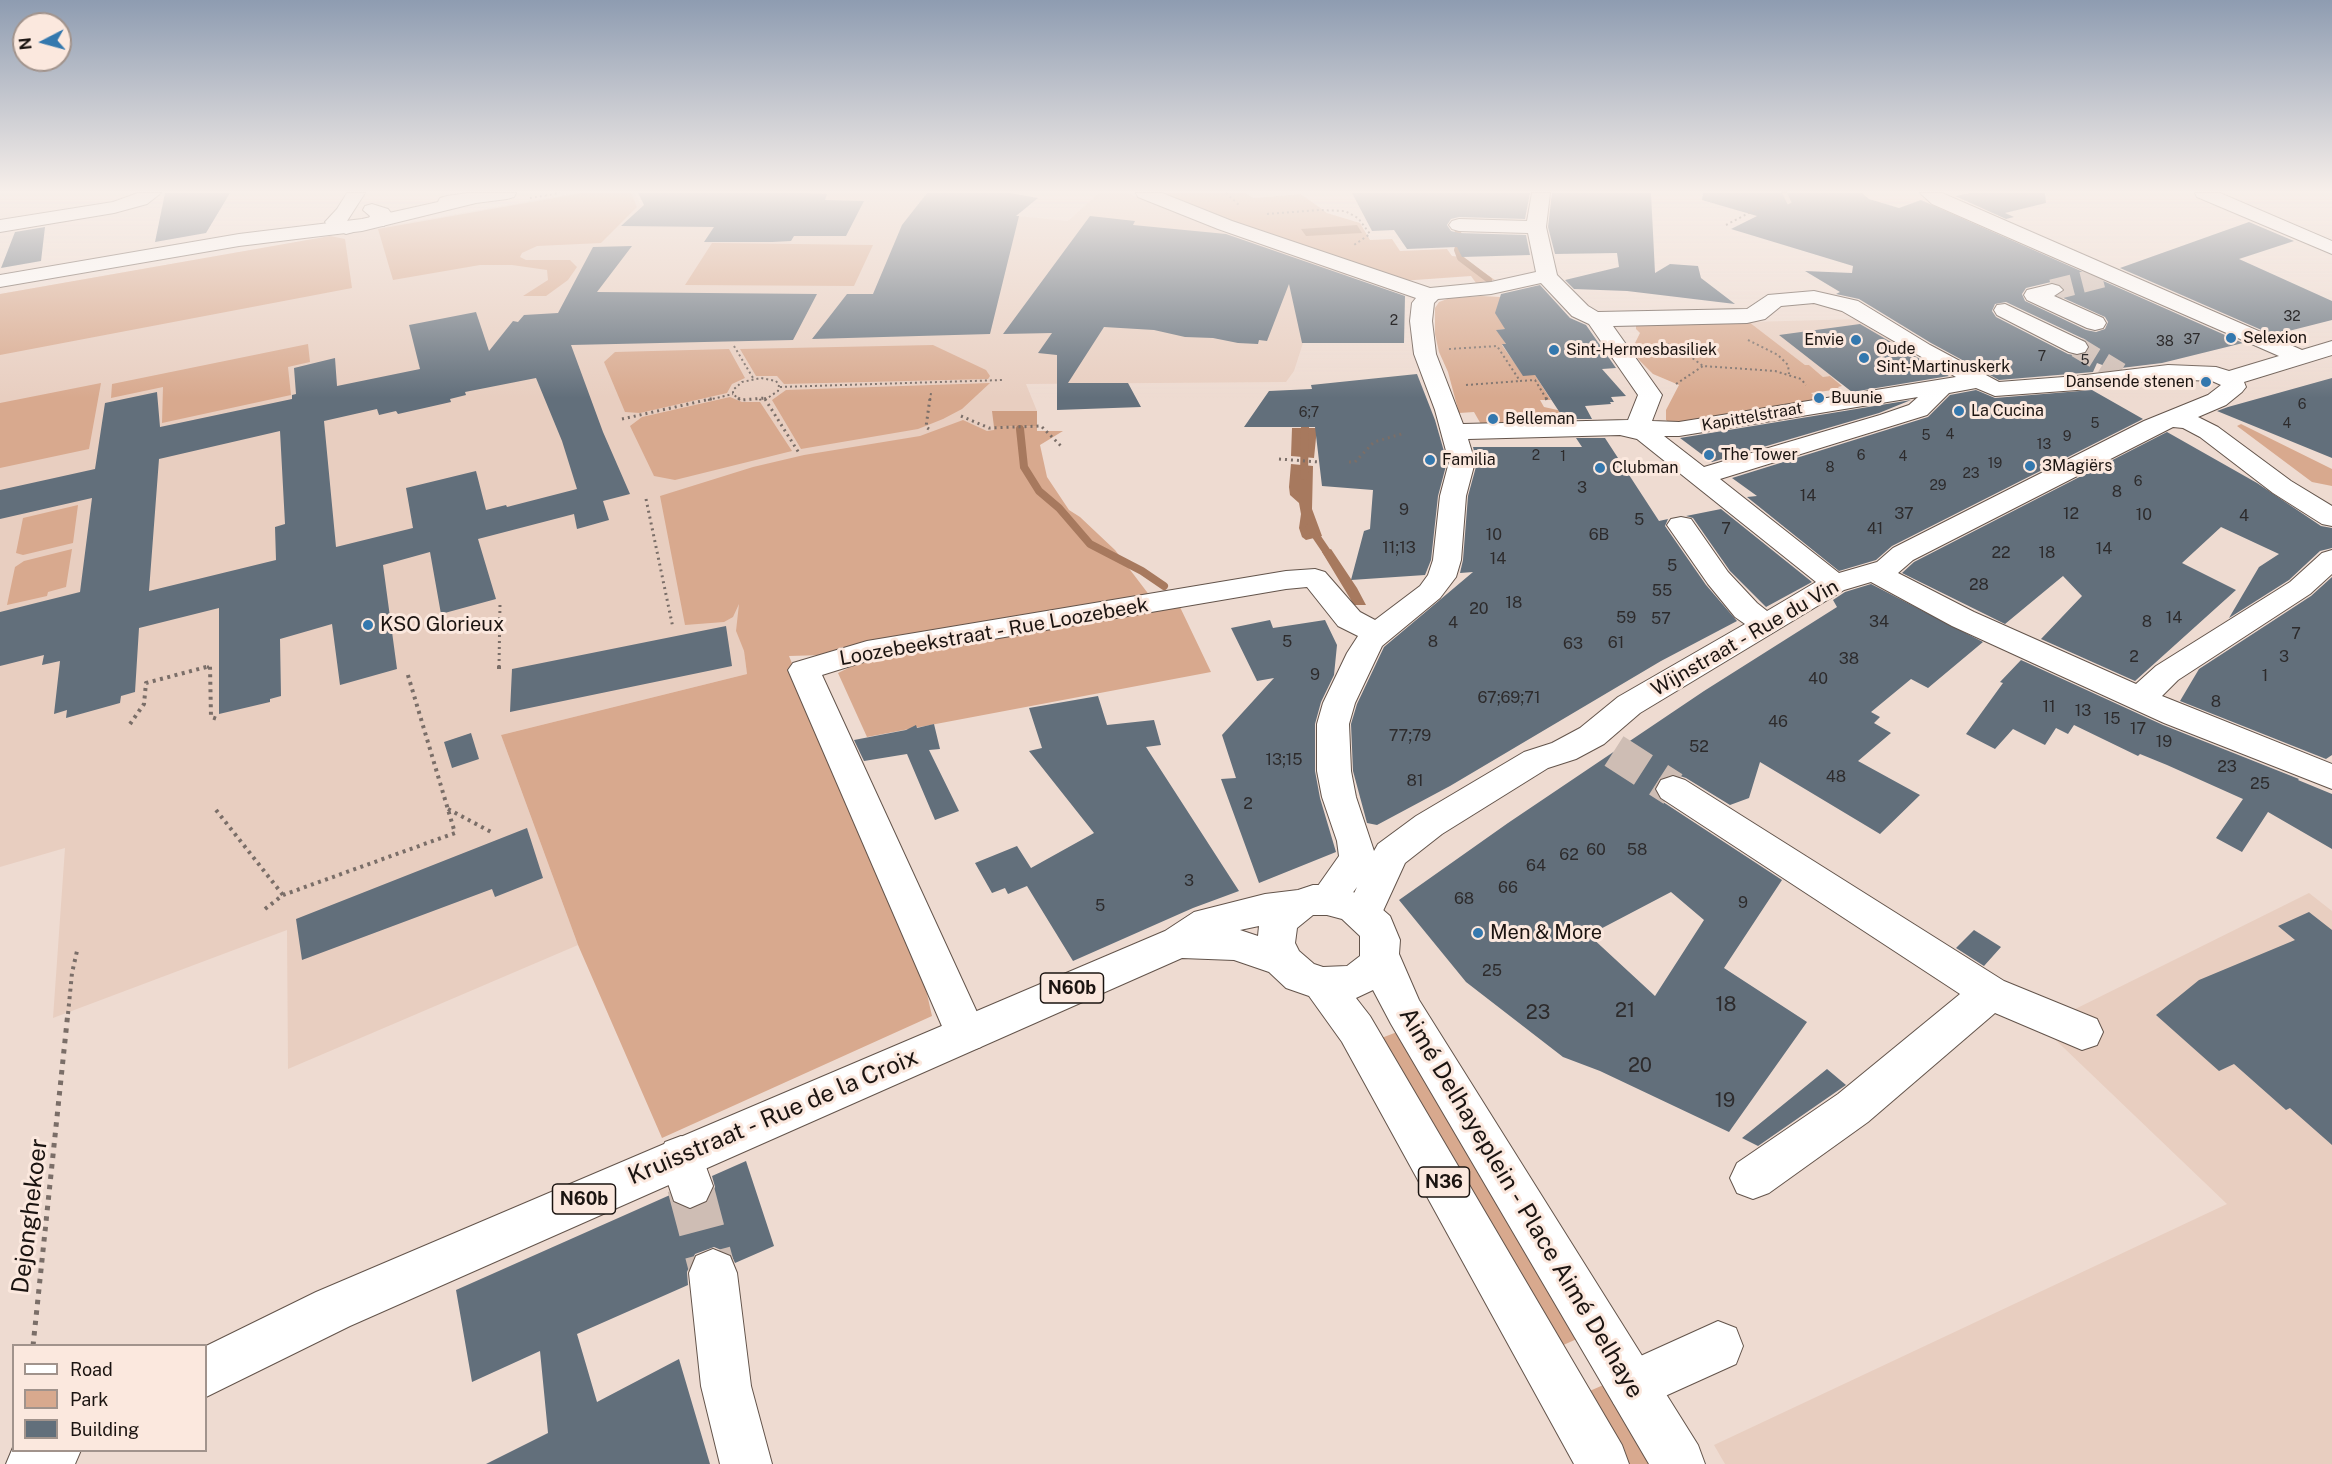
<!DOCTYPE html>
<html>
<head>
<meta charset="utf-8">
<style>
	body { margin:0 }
	#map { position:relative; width:2332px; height:1464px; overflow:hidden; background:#eedbd1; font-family:"Public Sans",sans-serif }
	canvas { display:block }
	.legend { position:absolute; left:12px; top:1344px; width:195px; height:108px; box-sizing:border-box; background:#fbe8de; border:2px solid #a1938c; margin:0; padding:8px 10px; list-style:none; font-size:18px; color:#1b1411 }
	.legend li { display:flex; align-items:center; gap:12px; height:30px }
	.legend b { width:30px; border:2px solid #a1938c }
	.north { position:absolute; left:12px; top:12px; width:60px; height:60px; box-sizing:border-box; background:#fbe8de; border:2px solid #a1938c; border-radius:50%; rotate:264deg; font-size:16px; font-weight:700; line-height:24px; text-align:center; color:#1b1411 }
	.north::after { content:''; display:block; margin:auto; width:21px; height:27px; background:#3478ae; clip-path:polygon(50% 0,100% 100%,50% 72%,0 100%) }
</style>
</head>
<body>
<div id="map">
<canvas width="2332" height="1464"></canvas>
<ul class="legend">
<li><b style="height:8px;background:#fff"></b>Road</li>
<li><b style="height:16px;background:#d8a98e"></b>Park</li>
<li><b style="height:16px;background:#626f7b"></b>Building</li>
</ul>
<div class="north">N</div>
</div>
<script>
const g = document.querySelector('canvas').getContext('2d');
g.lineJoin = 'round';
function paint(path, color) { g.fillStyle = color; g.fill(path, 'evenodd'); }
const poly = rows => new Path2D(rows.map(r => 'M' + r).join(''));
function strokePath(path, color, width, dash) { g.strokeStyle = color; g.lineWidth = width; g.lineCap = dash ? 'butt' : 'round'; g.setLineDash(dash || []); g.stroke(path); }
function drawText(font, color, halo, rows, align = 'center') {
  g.font = font + ' "Public Sans",sans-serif'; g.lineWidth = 6; g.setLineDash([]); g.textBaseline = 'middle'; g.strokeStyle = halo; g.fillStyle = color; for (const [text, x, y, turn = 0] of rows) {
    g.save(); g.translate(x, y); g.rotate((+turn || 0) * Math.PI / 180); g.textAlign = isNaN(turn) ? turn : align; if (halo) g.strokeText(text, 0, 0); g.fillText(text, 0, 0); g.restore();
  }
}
paint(poly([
	[575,193,635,193,641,205,712,193,927,193,917,206,1068,221,1099,193,1128,193,1227,234,1348,275,1326,294,1304,340,1294,371,1286,382,1026,384,1037,411,993,411,996,452,736,631,744,651,747,674,501,735,578,945,288,1069,287,930,53,1018,65,848,0,867,0,294],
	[1860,319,1935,369,1841,384,1830,376,1823,377,1809,365,1805,365,1749,322],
	[2309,893,2332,911,2332,1464,1725,1464,1714,1445,2227,1204,2041,1026]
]), '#e8cec0');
paint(poly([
	[583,193,631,193,637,207,601,243,537,246,522,253,520,257,526,260,570,260,577,267,568,280,546,296,523,296,548,280,547,270,512,265,480,265,393,280,378,229],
	[1157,193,1246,193,1253,198,1301,194,1327,213,1360,223,1370,240,1392,239,1400,251,1447,249,1452,256,1461,257,1495,280,1476,283,1471,276,1401,281,1226,221],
	[330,236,345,239,352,288,0,355,0,294],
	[712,243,873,245,854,286,685,285],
	[1482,296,1500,297,1505,329,1497,330,1506,344,1502,345,1523,375,1535,375,1551,400,1540,400,1544,407,1571,413,1544,424,1482,426,1474,412,1459,413,1448,372,1439,352,1435,334,1435,308,1439,302,1450,298],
	[1749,322,1805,365,1809,365,1823,377,1830,376,1842,386,1838,387,1840,389,1811,393,1819,400,1671,424,1666,420,1666,410,1679,385,1653,374,1638,359,1634,345,1640,333,1636,329,1636,325],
	[308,344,310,362,288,367,291,395,162,423,163,387,111,398,112,384],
	[933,345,986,370,990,376,988,379,784,384,777,376,756,376,740,349],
	[729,349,745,378,732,384,727,393,640,413,625,412,604,362,615,352],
	[101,383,89,449,0,468,0,403],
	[990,383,962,409,943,419,918,429,801,449,772,400,786,390],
	[730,397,742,402,760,402,792,451,675,480,654,476,630,426,642,417],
	[963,420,987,431,994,430,994,427,1037,426,1037,431,1063,431,1040,445,1047,477,1069,510,1080,517,1115,550,1150,596,824,655,789,656,925,985,932,1016,662,1138,578,945,501,735,747,674,744,651,736,631,739,604,733,617,724,622,685,625,660,496,753,467,804,455,920,436],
	[2241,424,2332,469,2332,486,2312,482,2237,426],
	[78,505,73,543,23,555,16,553,23,518],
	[72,549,66,587,48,592,47,596,7,605,15,567,24,561],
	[1179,605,1211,672,867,737,838,673,867,659],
	[1397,1032,1579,1338,1559,1347,1379,1039],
	[1608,1383,1656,1464,1626,1464,1585,1393]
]), '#d8a98e');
paint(poly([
	[992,411,1037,411,1037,426,994,427]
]), '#ce9e82');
paint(poly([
	[1357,225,1362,233,1306,236,1301,229],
	[1292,428,1317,428,1314,458,1291,456],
	[1291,464,1313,466,1312,509,1322,536,1306,540,1302,537,1299,528,1301,514,1299,503,1290,495,1289,487],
	[1331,549,1357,588,1366,605,1354,605,1322,552]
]), '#a7795e');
strokePath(poly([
	[1457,228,1460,241,1457,250,1460,258,1489,280]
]), '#a7795e', 6);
strokePath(poly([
	[1020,429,1024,467,1039,491,1059,508,1090,544,1142,571,1164,586],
	[1304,476,1305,427],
	[1310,527,1333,561]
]), '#a7795e', 8);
paint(poly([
	[165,193,230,193,206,233,155,242],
	[638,193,807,193,827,194,825,200,864,201,846,236,794,236,791,241,772,242,704,242,714,227,621,226,644,205],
	[927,193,1010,193,1038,198,1016,216,1019,216,990,334,812,339,847,294,873,294,902,225],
	[1352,193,1530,193,1525,219,1459,217,1451,219,1447,225,1451,231,1459,233,1526,235,1530,255,1462,257,1457,247,1407,249,1394,230,1372,231],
	[1552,193,1651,193,1655,273,1670,264,1698,266,1701,278,1735,304,1627,291,1574,289,1565,280,1619,267,1617,253,1555,254,1548,227],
	[1703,193,1862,193,1869,199,1899,208,1921,200,2243,343,2162,363,2113,369,2097,363,2093,372,1999,380,1931,343,1859,299,1836,294,1840,292,1805,271,1852,273,1853,266,1731,229,1757,216,1702,200],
	[2051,282,2060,284,2065,288,2064,292,2059,296,2105,317,2108,322,2105,329,2096,332,2086,330,2025,301,2022,294,2026,288],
	[2006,302,2086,340,2090,348,2086,354,2078,356,2068,354,1996,317,1992,311,1995,304],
	[1970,193,2045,193,2046,203,2005,213,2014,217,2006,219,1955,196],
	[1090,216,1135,221,1133,225,1226,234,1405,296,1404,343,1302,343,1289,284,1267,341,1259,340,1258,344,1238,343,1213,338,1185,337,1154,330,1104,327,1068,383,1128,383,1141,407,1057,410,1057,355,1038,353,1052,333,1003,334],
	[2249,222,2294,241,2239,259,2332,301,2332,320,2273,335,2120,268],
	[45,227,41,261,1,268,15,232],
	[632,246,597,292,817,294,793,340,571,345,603,432,630,494,603,501,609,520,577,529,574,514,478,539,496,599,441,614,430,552,383,565,397,669,340,685,332,624,280,639,281,696,270,699,270,702,219,714,219,608,139,628,135,692,121,696,120,703,66,718,67,710,54,714,60,661,42,665,44,655,0,666,0,612,80,592,92,498,0,519,0,490,95,469,105,403,157,392,160,427,292,399,292,395,296,394,294,368,335,358,337,386,420,369,409,325,476,312,489,351,513,321,518,322,524,315,558,313,593,247],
	[536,378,562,441,577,489,507,507,506,505,486,510,476,471,406,488,413,528,336,547,324,421,377,409,379,415,396,411,398,414,451,402,450,399,466,395,465,392],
	[280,431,285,524,275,527,276,560,149,591,159,459],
	[1540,285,1570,318,1586,325,1616,368,1602,369,1626,396,1611,397,1614,402,1610,402,1611,404,1585,406,1592,419,1564,419,1535,375,1523,376,1502,344,1506,344,1496,330,1505,329,1495,313,1501,294],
	[1860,324,1949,376,1852,392,1779,335],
	[1417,374,1435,420,1447,462,1438,496,1431,560,1425,575,1351,580,1364,531,1370,529,1373,490,1322,486,1315,427,1244,427,1269,391,1312,389,1311,385],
	[2332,378,2332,458,2217,411,2228,407],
	[1976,390,1995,398,2092,390,2143,419,1892,546,1876,560,1839,571,1747,497,1757,496,1732,478,1928,417,1950,395],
	[1911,400,1879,413,1712,462,1680,438],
	[2167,432,2257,483,2321,526,2332,528,2332,548,2320,551,2289,580,2229,618,2259,567,2279,554,2221,527,2182,563,2236,590,2135,681,2041,639,2082,596,2063,576,2005,624,1902,573,1914,562],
	[1576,438,1605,438,1659,521,1668,519,1665,526,1706,585,1737,621,1661,661,1450,786,1377,825,1367,823,1353,771,1351,724,1357,704,1384,647,1473,572,1460,573,1463,560,1468,496,1477,463,1473,447,1582,447],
	[1721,509,1812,582,1766,607,1730,571,1693,518,1686,516],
	[2332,577,2332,755,2326,759,2180,701,2199,669,2311,596],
	[1871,584,1983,642,1928,688,1911,679,1871,712,1880,717,1874,723,1891,733,1858,761,1920,795,1880,834,1760,762,1749,798,1730,805,1686,778,1674,774,1660,778,1654,788,1660,800,1782,880,1724,968,1807,1022,1729,1132,1600,1071,1563,1057,1466,982,1399,900,1508,823,1704,691,1837,607,1833,600,1845,592],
	[1671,892,1704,920,1655,996,1589,935],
	[1270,620,1273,628,1325,620,1337,645,1334,675,1321,702,1315,724,1315,771,1320,798,1336,852,1259,883,1221,779,1236,778,1222,735,1274,678,1257,681,1231,628],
	[726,626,732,666,510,712,512,669],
	[2021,660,2163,725,2299,779,2298,780,2332,794,2332,849,2268,812,2242,852,2216,838,2243,799,2167,765,2140,754,2138,756,2074,725,2068,734,2056,728,2045,745,2013,729,1995,749,1966,734,2003,683,2000,682],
	[1098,696,1107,725,1154,720,1161,745,1146,747,1239,891,1193,908,1073,961,1027,886,1008,894,1005,888,992,893,975,863,1017,846,1031,868,1094,833,1029,751,1042,748,1029,708],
	[934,724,940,749,929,750,959,811,935,820,907,754,864,761,854,740,906,730,916,725,917,728],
	[471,733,479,759,452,768,444,742],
	[527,828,543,878,495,897,492,889,302,960,296,919],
	[2309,912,2332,930,2332,1145,2290,1108,2286,1110,2234,1064,2219,1071,2156,1015,2199,980,2295,940,2278,926],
	[1974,930,2001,947,1984,966,1956,948],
	[1827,1069,1846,1085,1758,1146,1742,1138],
	[746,1161,774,1246,735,1263,731,1254,714,1247,695,1254,687,1272,688,1285,577,1334,597,1402,679,1359,710,1464,486,1464,548,1433,540,1351,472,1382,456,1290,670,1195,673,1203,689,1210,707,1203,715,1187,712,1176]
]), '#626f7b');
strokePath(poly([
	[1783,195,1787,193],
	[2052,290,2103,277],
	[2077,347,2120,373]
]), '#cebdb4', 21, [21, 10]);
strokePath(poly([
	[1614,751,1673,789]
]), '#cebdb4', 35, [35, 18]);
strokePath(poly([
	[690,1186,713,1273]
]), '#cebdb4', 46, [46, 23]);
const minor = poly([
	[138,193,161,193,147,204,114,213,0,232,0,220,113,202,138,193],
	[347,193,365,193,347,221,356,228,353,232,346,234,328,226,325,222,337,209,347,193],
	[1136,193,1162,193,1232,221,1430,288,1491,282,1536,272,1528,233,1459,231,1452,229,1449,225,1452,221,1459,219,1527,221,1532,193,1550,193,1546,227,1557,275,1588,306,1598,312,1747,309,1768,295,1814,291,1858,301,1930,345,1999,382,2077,376,2168,365,2216,367,2229,371,2279,356,1932,204,1920,193,1942,193,2302,350,2332,341,2332,355,2244,382,2246,387,2242,392,2226,405,2198,417,2218,427,2291,481,2332,506,2332,526,2322,524,2273,493,2200,437,2183,428,2173,427,1913,560,1898,573,1974,612,2136,684,2156,666,2290,582,2322,553,2332,550,2332,574,2310,594,2178,680,2162,696,2332,764,2332,789,2164,723,1952,626,1871,582,1844,590,1640,713,1604,744,1576,759,1548,768,1442,834,1405,863,1377,924,1364,928,1351,924,1345,913,1357,887,1340,910,1327,915,1314,910,1308,900,1339,856,1337,841,1322,797,1317,771,1317,724,1323,703,1347,653,1358,636,1338,626,1307,587,1286,589,870,660,822,675,987,1034,981,1047,966,1052,951,1047,788,670,793,663,867,641,1286,571,1315,569,1325,572,1360,612,1375,620,1420,586,1428,575,1433,560,1440,496,1449,462,1435,410,1414,354,1410,321,1412,303,1416,298,1218,229,1138,197,1136,193],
	[1541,283,1572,316,1589,324,1638,395,1628,420,1463,424,1436,354,1432,321,1434,303,1438,299,1491,294,1541,283],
	[1814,303,1842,311,1956,377,1679,422,1652,421,1662,395,1613,326,1747,323,1765,319,1781,306,1814,303],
	[2168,379,2212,381,2221,385,2208,395,2144,421,1893,548,1877,562,1839,573,1720,479,1927,415,1949,393,1976,388,1995,396,2077,390,2168,379],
	[1918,397,1909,405,1880,415,1704,467,1664,436,1679,436,1918,397],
	[1620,435,1637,439,1816,582,1767,611,1757,603,1728,572,1691,519,1681,517,1671,519,1667,525,1708,584,1735,617,1745,624,1618,697,1580,728,1552,743,1524,752,1416,816,1378,844,1374,851,1356,797,1351,771,1349,724,1355,703,1382,646,1440,598,1456,577,1461,560,1466,496,1475,462,1468,439,1620,435],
	[2195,193,2220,193,2332,241,2332,254,2197,197,2195,193],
	[372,204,388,209,391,213,384,226,370,226,367,222,370,216,363,210,365,206,372,204],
	[2052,284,2059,286,2063,290,2054,296,2103,318,2106,323,2103,328,2095,330,2087,328,2027,300,2024,295,2027,290,2052,284],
	[2005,304,2085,342,2088,347,2085,352,2077,354,2069,352,1997,315,1994,310,1997,305,2005,304],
	[1673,776,1685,780,2004,981,2097,1019,2103,1032,2097,1045,2082,1050,1995,1013,1868,1122,1769,1193,1753,1199,1737,1193,1730,1178,1737,1163,1838,1094,1960,994,1661,798,1656,789,1661,780,1673,776],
	[681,1136,697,1142,713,1186,706,1201,690,1208,674,1201,659,1157,665,1142,681,1136],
	[713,1249,730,1256,737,1273,751,1386,772,1464,720,1464,701,1386,689,1273,696,1256,713,1249],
	[1718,1321,1736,1328,1743,1346,1736,1364,1632,1411,1614,1404,1607,1386,1614,1368,1718,1321]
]);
const major = poly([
	[468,193,516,193,514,197,507,199,476,203,362,231,239,246,0,287,0,275,239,234,362,219,438,202,440,198,447,196,468,193],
	[1313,885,1327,885,1367,896,1390,916,1400,940,1399,954,1419,1000,1698,1445,1705,1464,1649,1464,1391,1024,1373,990,1356,998,1370,1016,1622,1445,1629,1464,1574,1464,1342,1042,1309,996,1286,988,1269,972,1234,960,1182,958,350,1326,206,1397,206,1346,316,1292,1165,931,1194,912,1265,894,1298,890,1313,885],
	[1313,915,1327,915,1342,919,1360,936,1360,956,1347,966,1323,967,1314,964,1299,951,1295,943,1297,928,1313,915],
	[1259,926,1258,936,1240,930,1259,926],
	[14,1445,14,1450,81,1450,75,1464,6,1464,14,1445]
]);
strokePath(minor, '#63544b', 2);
strokePath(major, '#63544b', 2);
strokePath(poly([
	[1226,193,1239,205],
	[530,198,560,193],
	[1267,214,1319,210,1345,211,1358,218,1370,234,1354,245],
	[1726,225,1783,195],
	[1748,340,1778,355,1788,365,1789,374],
	[1662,343,1676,346,1703,366,1775,371,1801,379,1806,385],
	[734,346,753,378],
	[1449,349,1497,346,1520,381,1535,380,1547,400],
	[1676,384,1703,366],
	[1466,385,1520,381],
	[780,387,1003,380],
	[708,400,733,394],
	[740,400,733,394,733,390,742,382,761,378,776,381,779,385,778,391,769,397,759,400],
	[930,400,931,393]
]), '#7a6e68', 2, [2, 3]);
strokePath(poly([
	[738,398,741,400,765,398],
	[1546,398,1547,400],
	[765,399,799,453],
	[961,416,989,428,1041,426,1063,448],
	[622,419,715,398],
	[929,429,926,427,930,398],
	[1279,459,1319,462],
	[1349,462,1355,462,1374,442,1405,433],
	[646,499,673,628],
	[207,667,210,667],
	[499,667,500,603]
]), '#7a6e68', 3, [2, 4]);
strokePath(poly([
	[499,669,499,665],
	[130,724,144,704,146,683,210,666,211,717,220,720],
	[448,809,493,833],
	[216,810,283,895],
	[265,909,283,895,455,833,407,672],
	[68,1014,72,973,77,951]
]), '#7a6e68', 4, [3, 4.5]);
strokePath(poly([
	[33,1346,68,1012]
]), '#7a6e68', 5, [4.5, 6]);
paint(minor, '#fff');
paint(major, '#fff');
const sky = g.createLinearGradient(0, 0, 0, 398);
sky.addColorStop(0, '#8e9cb1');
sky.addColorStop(0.48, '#f7efea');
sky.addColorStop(1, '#f7efea00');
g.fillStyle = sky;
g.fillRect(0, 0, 2332, 398);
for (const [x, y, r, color] of [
	[2231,338,6,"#3478ae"],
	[1856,340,6,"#3478ae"],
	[1554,350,6,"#3478ae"],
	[1864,358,6,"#3478ae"],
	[2206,382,6,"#3478ae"],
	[1819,398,6,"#3478ae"],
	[1959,411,6,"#3478ae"],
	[1493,419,6,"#3478ae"],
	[1709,455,6,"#3478ae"],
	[1430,460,6,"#3478ae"],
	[2030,466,6,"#3478ae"],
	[1600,468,6,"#3478ae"],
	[368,625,6,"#3478ae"],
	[1478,933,6,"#3478ae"]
]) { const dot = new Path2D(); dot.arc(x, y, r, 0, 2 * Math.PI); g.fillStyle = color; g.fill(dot); strokePath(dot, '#fbe8de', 2); }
drawText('14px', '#2d2b2c', null, [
	["32",2292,317],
	["2",1394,321],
	["37",2192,340],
	["38",2165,342],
	["7",2042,357],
	["5",2085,361],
	["6",2302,405],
	["6;7",1309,413],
	["5",2095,424],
	["4",2287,424],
	["4",1950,435],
	["5",1926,436],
	["9",2067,437],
	["13",2044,445],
	["2",1536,456],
	["6",1861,456],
	["1",1563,457],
	["4",1903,457],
	["19",1995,464],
	["8",1830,468],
	["23",1971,474],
	["6",2138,482],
	["29",1938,486]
]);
drawText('16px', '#1b1411', '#fbe8de', [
	["Selexion",2243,338],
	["Envie",1844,340,"right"],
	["Oude",1876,349],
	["Sint-Martinuskerk",1876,367],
	["Sint-Hermesbasiliek",1566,350],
	["Dansende stenen",2194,382,"right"],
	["Buunie",1831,398],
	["La Cucina",1971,411],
	["Belleman",1505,419],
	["The Tower",1721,455],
	["Familia",1442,460],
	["3Magiërs",2042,466],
	["Clubman",1612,468]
], 'left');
drawText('16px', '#1b1411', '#fbe8de', [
	["Kapittelstraat",1752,417,-10]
]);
drawText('16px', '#2d2b2c', null, [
	["3",1582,488],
	["8",2117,492],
	["14",1808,496],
	["9",1404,510],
	["37",1904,514],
	["12",2071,514],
	["10",2144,515],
	["4",2244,516],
	["5",1639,520],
	["7",1726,529],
	["41",1875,529],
	["10",1494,535],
	["6B",1599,535],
	["11;13",1399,548],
	["14",2104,549],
	["22",2001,553],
	["18",2047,553],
	["14",1498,559],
	["5",1672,566],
	["28",1979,585],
	["55",1662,591],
	["18",1514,603],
	["20",1479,609],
	["59",1626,618],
	["14",2174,618],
	["57",1661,619],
	["34",1879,622],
	["8",2147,622],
	["4",1453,623],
	["7",2296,634],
	["5",1287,642],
	["8",1433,642],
	["61",1616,643],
	["63",1573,644],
	["2",2134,657],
	["3",2284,657],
	["38",1849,659],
	["9",1315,675],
	["1",2265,676],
	["40",1818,679],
	["67;69;71",1509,698],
	["8",2216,702],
	["11",2049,707],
	["13",2083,711],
	["15",2112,719],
	["46",1778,722],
	["17",2138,729],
	["77;79",1410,736],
	["19",2164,742],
	["52",1699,747],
	["13;15",1284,760],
	["23",2227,767],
	["48",1836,777],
	["81",1415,781],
	["25",2260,784],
	["2",1248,804],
	["60",1596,850],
	["58",1637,850],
	["62",1569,855],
	["64",1536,866],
	["3",1189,881],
	["66",1508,888],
	["68",1464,899],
	["9",1743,903],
	["5",1100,906],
	["25",1492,971]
]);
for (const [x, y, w] of [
	[1072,988,63],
	[1444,1182,51],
	[584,1199,63]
]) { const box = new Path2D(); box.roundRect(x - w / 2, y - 15, w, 30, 4.5); g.fillStyle = '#fbe8de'; g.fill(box); strokePath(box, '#1b1411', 1.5); }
drawText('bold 18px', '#1b1411', null, [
	["N60b",1072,988],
	["N36",1444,1182],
	["N60b",584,1199]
]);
drawText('20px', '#1b1411', '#fbe8de', [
	["KSO Glorieux",380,625],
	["Men & More",1490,933]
], 'left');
drawText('20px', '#1b1411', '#fbe8de', [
	["Loozebeekstraat - Rue Loozebeek",994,632,-10],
	["Wijnstraat - Rue du Vin",1745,638,-30]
]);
drawText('20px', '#2d2b2c', null, [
	["18",1726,1005],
	["21",1625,1011],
	["23",1538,1013],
	["20",1640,1066],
	["19",1725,1101]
]);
drawText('24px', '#1b1411', '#fbe8de', [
	["Kruisstraat - Rue de la Croix",773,1117,-23],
	["Aimé Delhayeplein - Place Aimé Delhaye",1521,1203,59],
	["Dejonghekoer",30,1216,-83]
]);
</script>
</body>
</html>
